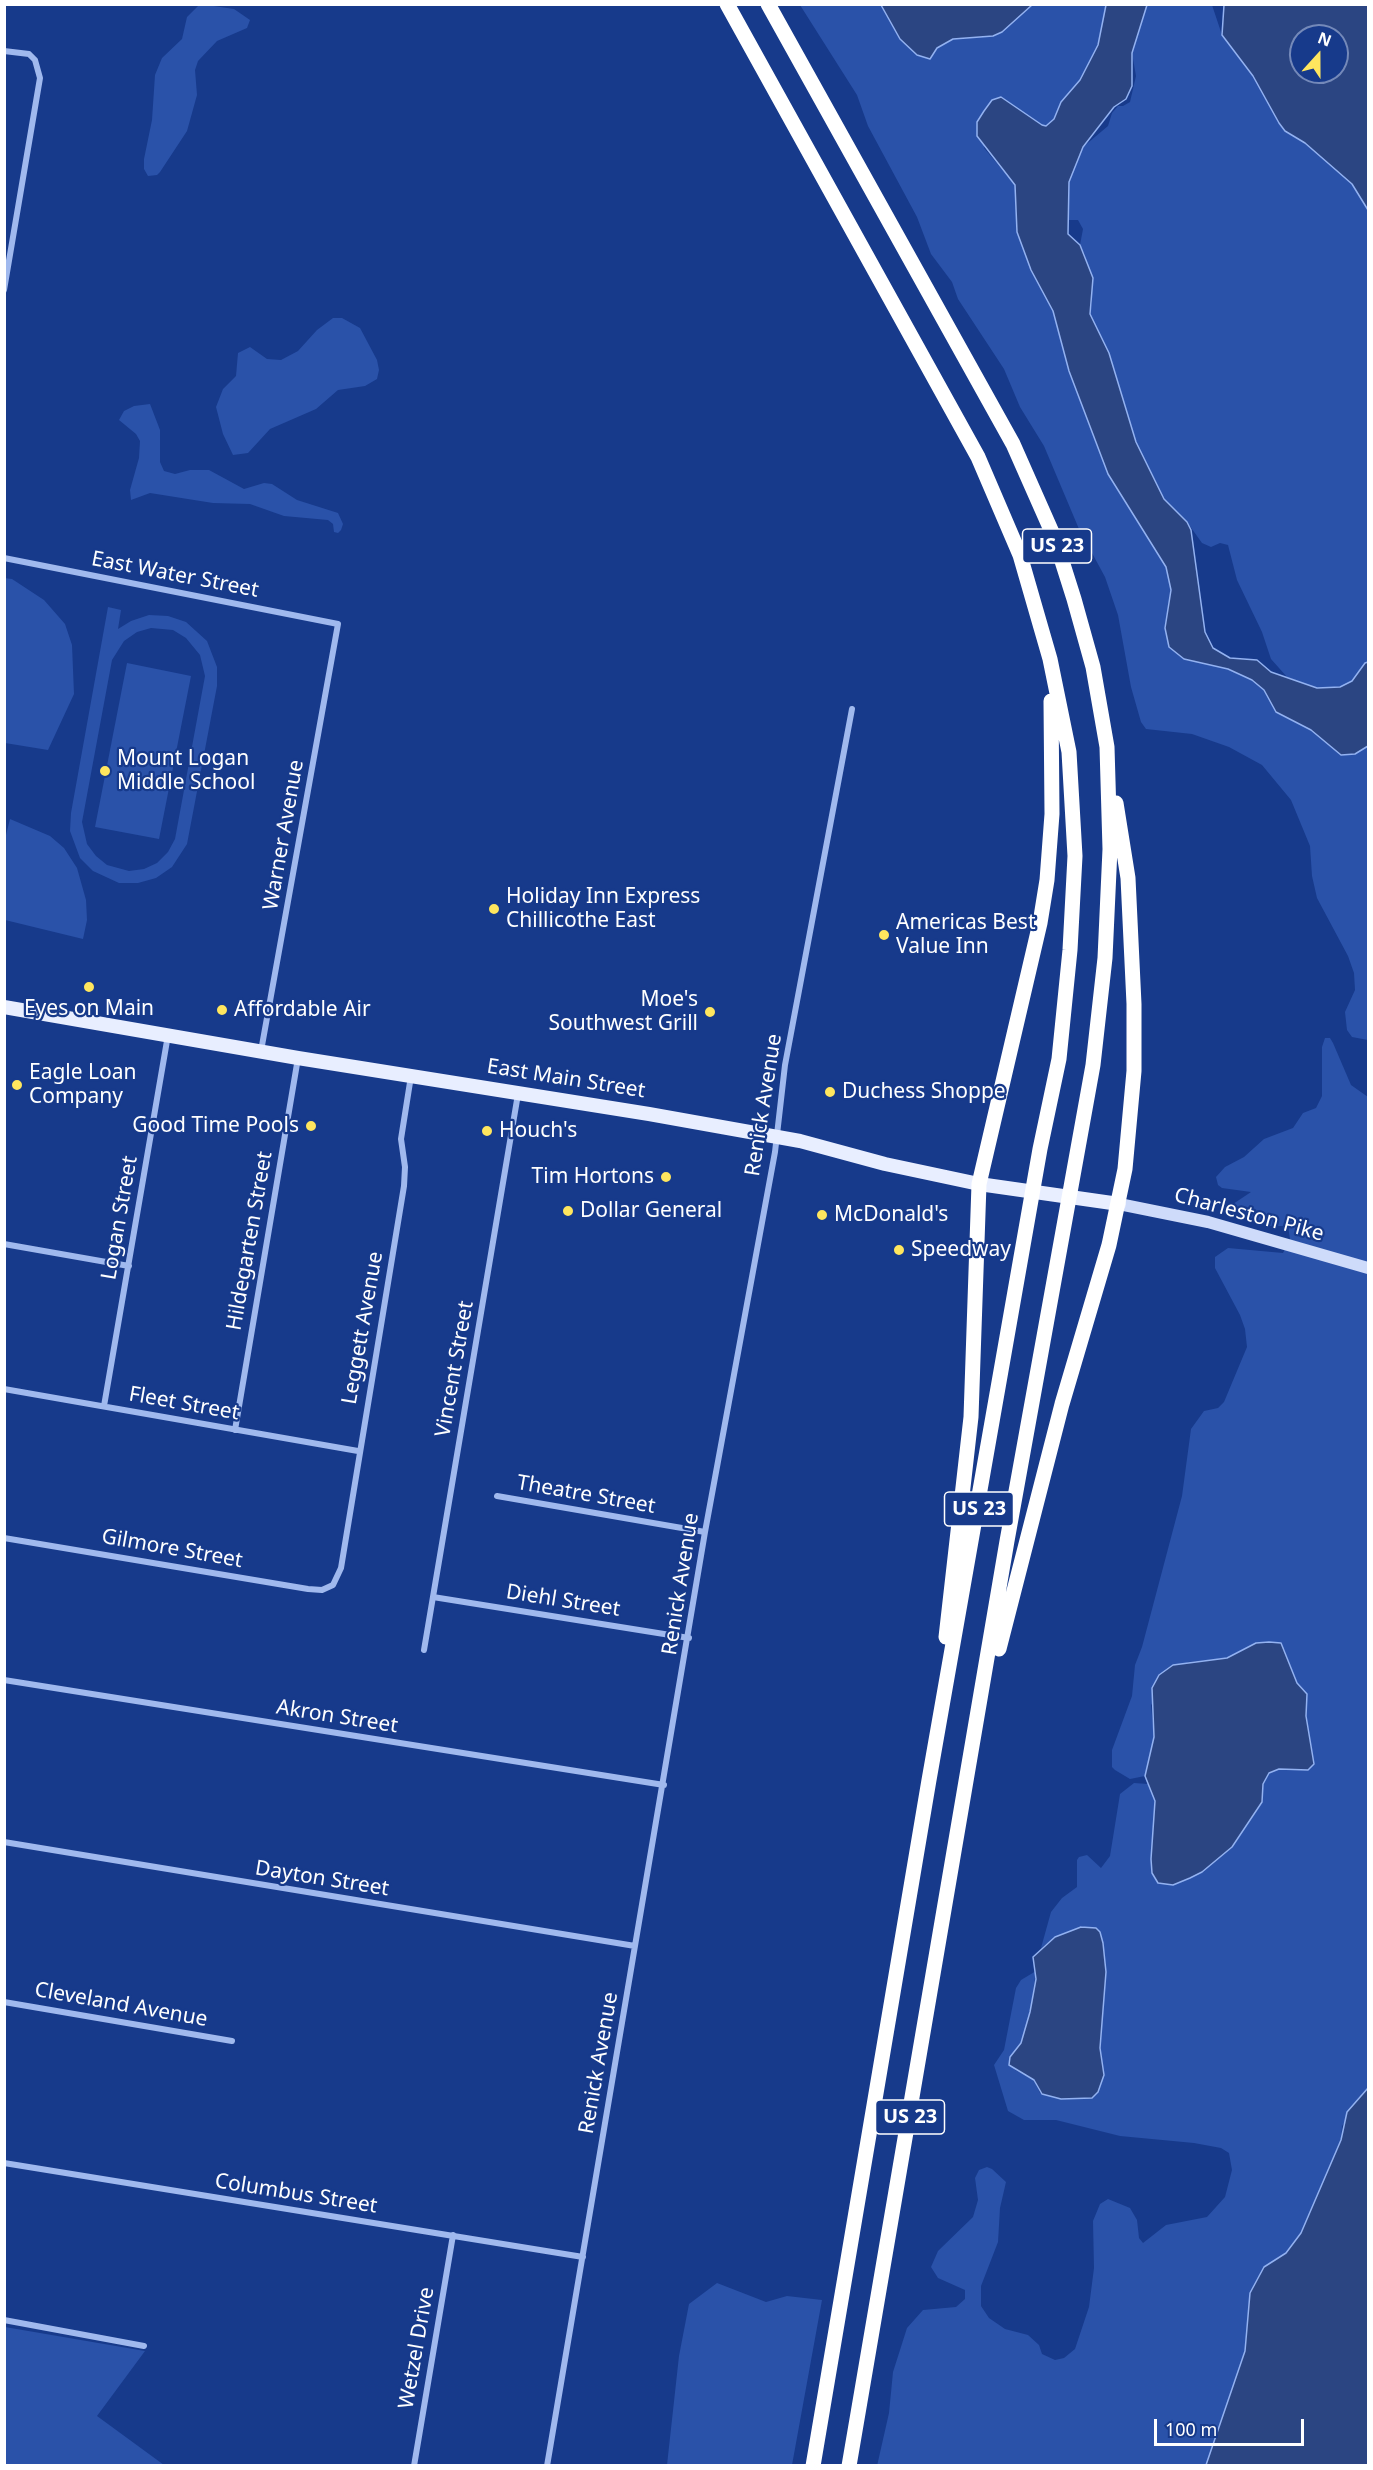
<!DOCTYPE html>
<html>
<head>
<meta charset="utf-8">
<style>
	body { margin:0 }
	#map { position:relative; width:1373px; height:2470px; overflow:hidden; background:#173a8b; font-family:"Noto Sans",sans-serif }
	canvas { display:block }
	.frame { position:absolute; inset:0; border:6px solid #fff; pointer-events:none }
	.north { position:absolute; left:1289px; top:24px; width:60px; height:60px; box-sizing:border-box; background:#173a8b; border:2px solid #7489b9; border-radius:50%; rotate:21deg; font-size:16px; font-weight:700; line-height:24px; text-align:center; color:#fff }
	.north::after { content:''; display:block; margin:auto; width:21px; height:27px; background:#ffe65e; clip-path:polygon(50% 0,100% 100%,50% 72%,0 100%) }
	.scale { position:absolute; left:1154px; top:2419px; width:150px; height:27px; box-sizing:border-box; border:3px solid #fff; border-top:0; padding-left:8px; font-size:18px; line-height:21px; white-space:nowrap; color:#fff; -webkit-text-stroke:4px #173a8b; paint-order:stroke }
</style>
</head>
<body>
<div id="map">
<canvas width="1373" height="2470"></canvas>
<div class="frame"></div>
<div class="north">N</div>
<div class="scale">100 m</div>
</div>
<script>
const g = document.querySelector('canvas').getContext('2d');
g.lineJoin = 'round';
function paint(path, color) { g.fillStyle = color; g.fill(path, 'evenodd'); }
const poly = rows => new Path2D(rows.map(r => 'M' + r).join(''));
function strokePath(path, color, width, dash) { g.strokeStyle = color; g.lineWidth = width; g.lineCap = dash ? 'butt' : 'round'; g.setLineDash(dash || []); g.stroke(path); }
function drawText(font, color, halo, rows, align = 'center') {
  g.font = font + ' "Noto Sans",sans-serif'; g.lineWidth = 4.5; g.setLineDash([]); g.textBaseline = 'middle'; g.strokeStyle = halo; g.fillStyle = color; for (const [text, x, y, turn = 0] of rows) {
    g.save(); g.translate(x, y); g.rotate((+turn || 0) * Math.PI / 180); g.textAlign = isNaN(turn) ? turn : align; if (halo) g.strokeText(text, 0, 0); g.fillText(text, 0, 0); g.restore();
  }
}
paint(poly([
	[200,4,234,9,250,20,247,28,217,41,198,61,195,70,197,95,187,131,160,172,157,175,148,176,144,169,144,159,152,120,155,75,162,58,182,39,187,17],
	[1147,4,1212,5,1222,35,1253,76,1279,123,1285,131,1305,143,1352,184,1368,210,1368,662,1365,663,1352,681,1340,687,1316,688,1287,677,1271,659,1262,632,1237,580,1228,545,1220,543,1211,547,1202,543,1187,522,1164,499,1136,442,1109,353,1090,314,1092,302,1085,255,1080,245,1083,229,1078,220,1067,220,1069,182,1083,147,1108,126,1112,113,1118,106,1123,106,1130,102,1136,76,1132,53],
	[800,5,881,5,900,39,937,48,953,39,993,36,1002,32,1032,5,1106,5,1098,45,1080,80,1061,102,1054,119,1046,126,1042,125,1000,97,984,148,1015,185,1017,232,1031,270,1053,311,1069,371,1108,474,1166,567,1171,590,1165,628,1184,659,1228,669,1252,680,1264,690,1276,712,1311,730,1341,755,1355,754,1368,746,1368,1040,1352,1037,1347,1030,1345,1012,1355,990,1354,973,1348,956,1317,898,1312,876,1310,846,1291,800,1262,765,1229,747,1192,734,1146,729,1141,722,1131,687,1118,615,1105,577,1079,529,1044,446,1020,407,1004,369,958,299,952,282,931,254,917,217,868,126,857,95],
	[333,318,342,318,360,328,377,360,379,370,377,379,365,386,338,390,316,409,270,429,248,453,233,455,223,434,216,407,223,389,236,376,238,353,250,347,267,359,281,360,298,351,317,330],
	[150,404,160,430,160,462,164,471,175,474,190,470,209,470,244,489,264,483,272,484,297,500,338,513,343,524,341,530,338,533,334,532,333,524,328,520,284,516,250,504,213,503,150,493,131,500,130,490,139,458,140,441,136,434,119,420,124,411,134,406],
	[4,578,12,579,44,600,65,624,72,645,74,694,48,750,5,743],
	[108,607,121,610,118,629,131,621,149,615,168,616,186,622,207,641,217,667,217,686,187,844,172,867,156,878,138,883,119,883,93,871,80,858,70,831,71,813],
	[151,628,173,630,186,638,200,655,205,676,175,839,168,852,157,863,144,869,129,871,107,865,96,856,87,844,82,822,112,660,124,641,137,632],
	[127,663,191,676,159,839,95,827],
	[10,819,50,836,64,848,77,868,86,900,87,920,83,939,5,920,5,839],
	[1325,1038,1330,1038,1333,1043,1351,1085,1368,1097,1368,2088,1342,2126,1341,2140,1301,2233,1286,2253,1264,2267,1250,2293,1245,2351,1206,2465,877,2466,889,2413,893,2372,907,2328,923,2310,956,2307,965,2299,965,2290,938,2278,931,2267,938,2251,973,2217,978,2200,975,2178,979,2170,987,2167,992,2169,1006,2182,1000,2208,998,2242,981,2286,981,2306,989,2318,1005,2329,1028,2335,1039,2345,1042,2354,1055,2360,1064,2358,1075,2349,1089,2307,1094,2268,1093,2221,1100,2204,1108,2199,1130,2208,1137,2220,1139,2238,1143,2243,1166,2225,1207,2217,1225,2197,1232,2170,1229,2153,1221,2148,1194,2143,1120,2136,1056,2120,1024,2120,1008,2111,994,2065,1004,2050,1016,1988,1021,1980,1036,1971,1030,2012,1021,2043,1010,2057,1015,2070,1034,2080,1040,2093,1104,2075,1100,2048,1106,1972,1103,1943,1055,1937,1041,1948,1051,1912,1062,1898,1077,1887,1077,1860,1079,1857,1087,1855,1101,1868,1110,1856,1120,1794,1134,1783,1148,1784,1155,1801,1152,1873,1173,1885,1202,1872,1232,1847,1262,1802,1263,1784,1269,1773,1279,1769,1308,1770,1314,1764,1306,1716,1307,1694,1297,1683,1284,1649,1256,1643,1227,1658,1188,1662,1151,1705,1154,1737,1145,1776,1130,1779,1115,1770,1112,1767,1112,1750,1132,1696,1135,1665,1142,1647,1182,1496,1191,1429,1204,1411,1218,1408,1224,1402,1247,1347,1245,1329,1240,1315,1215,1268,1215,1257,1228,1248,1283,1253,1290,1239,1288,1226,1267,1226,1243,1214,1233,1204,1251,1192,1222,1188,1218,1185,1216,1177,1225,1167,1244,1157,1264,1139,1293,1128,1303,1113,1316,1108,1322,1096,1322,1047],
	[717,2283,766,2302,787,2296,822,2300,792,2465,667,2465,679,2356,689,2304],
	[5,2327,145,2351,97,2416,164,2465,5,2465]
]), '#2a52a9');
const water = poly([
	[881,5,1032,5,1002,32,993,36,953,39,937,48,930,59,917,55,900,39,881,5],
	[1106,5,1147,5,1132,53,1132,86,1126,99,1114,107,1083,147,1069,182,1068,234,1080,245,1093,278,1090,314,1109,353,1136,442,1164,499,1187,522,1191,530,1205,632,1213,648,1230,658,1257,660,1271,672,1317,688,1340,687,1352,681,1365,663,1368,662,1368,746,1355,754,1341,755,1311,730,1276,712,1264,690,1252,680,1228,669,1184,659,1169,647,1165,628,1171,590,1166,567,1108,474,1069,371,1053,311,1031,270,1017,232,1015,185,977,136,977,122,984,111,992,100,1001,97,1042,125,1046,126,1054,119,1061,102,1080,80,1098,45,1106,5],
	[1224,5,1368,5,1368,210,1352,184,1305,143,1285,131,1279,123,1253,76,1222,35,1224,5],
	[1301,36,1337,36,1337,72,1301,72,1301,36],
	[1269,1642,1281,1643,1297,1683,1307,1694,1306,1716,1314,1764,1308,1770,1279,1769,1269,1773,1263,1784,1262,1802,1232,1847,1202,1872,1190,1878,1173,1885,1158,1883,1152,1873,1151,1859,1155,1801,1145,1776,1154,1737,1152,1688,1159,1675,1173,1665,1227,1658,1256,1643,1269,1642],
	[1081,1927,1096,1928,1100,1932,1103,1943,1106,1972,1100,2048,1104,2075,1098,2092,1092,2098,1061,2099,1042,2094,1034,2080,1009,2065,1010,2057,1021,2043,1030,2012,1036,1979,1033,1957,1055,1937,1081,1927],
	[1368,2088,1368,2465,1206,2465,1245,2351,1250,2293,1264,2267,1286,2253,1301,2233,1341,2140,1347,2112,1368,2088]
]);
paint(water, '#2b4582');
strokePath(water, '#93b2f1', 1.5);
strokePath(poly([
	[4,51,29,54,35,60,40,78,4,290],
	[4,558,338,624,261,1051],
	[4,1244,129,1266],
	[4,1389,358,1451],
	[104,1406,168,1035],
	[235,1430,298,1058],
	[497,1496,705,1532],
	[4,1538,308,1589,322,1590,333,1585,341,1568,404,1186,405,1167,401,1139,411,1076],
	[433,1597,689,1638],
	[424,1650,518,1094],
	[4,1680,664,1785],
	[4,1842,635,1946],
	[4,2002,232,2041],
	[4,2163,583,2257],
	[4,2320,144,2346],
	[414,2466,453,2235],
	[547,2466,705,1532,775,1152,785,1065,852,709]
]), '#a0b9ee', 6);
strokePath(poly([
	[1119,1204,1208,1222,1368,1268]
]), '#cedbfa', 12);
strokePath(poly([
	[4,1007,298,1058,649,1114,800,1141,885,1164,979,1184,1119,1204]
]), '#e8eeff', 14);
strokePath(poly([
	[727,4,978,457,1020,555,1050,659,1069,752,1075,856,1070,950,1059,1059,1040,1149,929,1780,813,2466],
	[768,4,1013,444,1055,539,1074,599,1093,667,1107,747,1110,849,1105,958,1093,1065,1007,1541,849,2466],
	[946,1637,971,1417,979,1184,1040,923,1047,880,1052,814,1051,701],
	[999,1649,1062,1404,1109,1245,1125,1169,1134,1071,1134,1004,1128,878,1116,803]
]), '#fff', 15);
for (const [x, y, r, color] of [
	[105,771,6,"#ffe65e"],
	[494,909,6,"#ffe65e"],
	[884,935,6,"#ffe65e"],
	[89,987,6,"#ffe65e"],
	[222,1010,6,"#ffe65e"],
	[710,1012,6,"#ffe65e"],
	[17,1085,6,"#ffe65e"],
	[830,1092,6,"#ffe65e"],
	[311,1126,6,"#ffe65e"],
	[487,1131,6,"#ffe65e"],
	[666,1177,6,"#ffe65e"],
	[568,1211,6,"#ffe65e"],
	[822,1215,6,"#ffe65e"],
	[899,1250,6,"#ffe65e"]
]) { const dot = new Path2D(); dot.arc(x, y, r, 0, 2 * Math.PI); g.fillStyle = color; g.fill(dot); strokePath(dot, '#173a8b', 2); }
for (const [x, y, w] of [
	[1057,546,69],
	[979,1509,69],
	[910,2117,69]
]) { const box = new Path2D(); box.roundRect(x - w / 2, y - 17, w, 34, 4.5); g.fillStyle = '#173a8b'; g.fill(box); strokePath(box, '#fff', 1.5); }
drawText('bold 20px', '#fff', null, [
	["US 23",1057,546],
	["US 23",979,1509],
	["US 23",910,2117]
]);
drawText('21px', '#fff', '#173a8b', [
	["East Water Street",175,575,11],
	["Warner Avenue",284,835,-80],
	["East Main Street",566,1079,9],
	["Renick Avenue",764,1105,-81],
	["Charleston Pike",1249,1215,15],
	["Logan Street",120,1218,-80],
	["Hildegarten Street",250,1241,-80],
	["Leggett Avenue",363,1328,-80],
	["Vincent Street",455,1369,-80],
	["Fleet Street",184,1404,10],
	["Theatre Street",586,1495,10],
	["Gilmore Street",172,1549,10],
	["Renick Avenue",681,1584,-81],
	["Diehl Street",563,1601,9],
	["Akron Street",337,1717,9],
	["Dayton Street",322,1879,9],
	["Cleveland Avenue",121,2005,10],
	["Renick Avenue",599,2063,-80],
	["Columbus Street",296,2194,9],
	["Wetzel Drive",417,2348,-80]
]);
drawText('21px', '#fff', '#173a8b', [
	["Mount Logan",117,759],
	["Middle School",117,783],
	["Holiday Inn Express",506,897],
	["Chillicothe East",506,921],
	["Americas Best",896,923],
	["Value Inn",896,947],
	["Moe's",698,1000,"right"],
	["Southwest Grill",698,1024,"right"],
	["Eyes on Main",89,1009,"center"],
	["Affordable Air",234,1010],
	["Eagle Loan",29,1073],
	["Company",29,1097],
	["Duchess Shoppe",842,1092],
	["Good Time Pools",299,1126,"right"],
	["Houch's",499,1131],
	["Tim Hortons",654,1177,"right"],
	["Dollar General",580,1211],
	["McDonald's",834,1215],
	["Speedway",911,1250]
], 'left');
</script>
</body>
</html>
